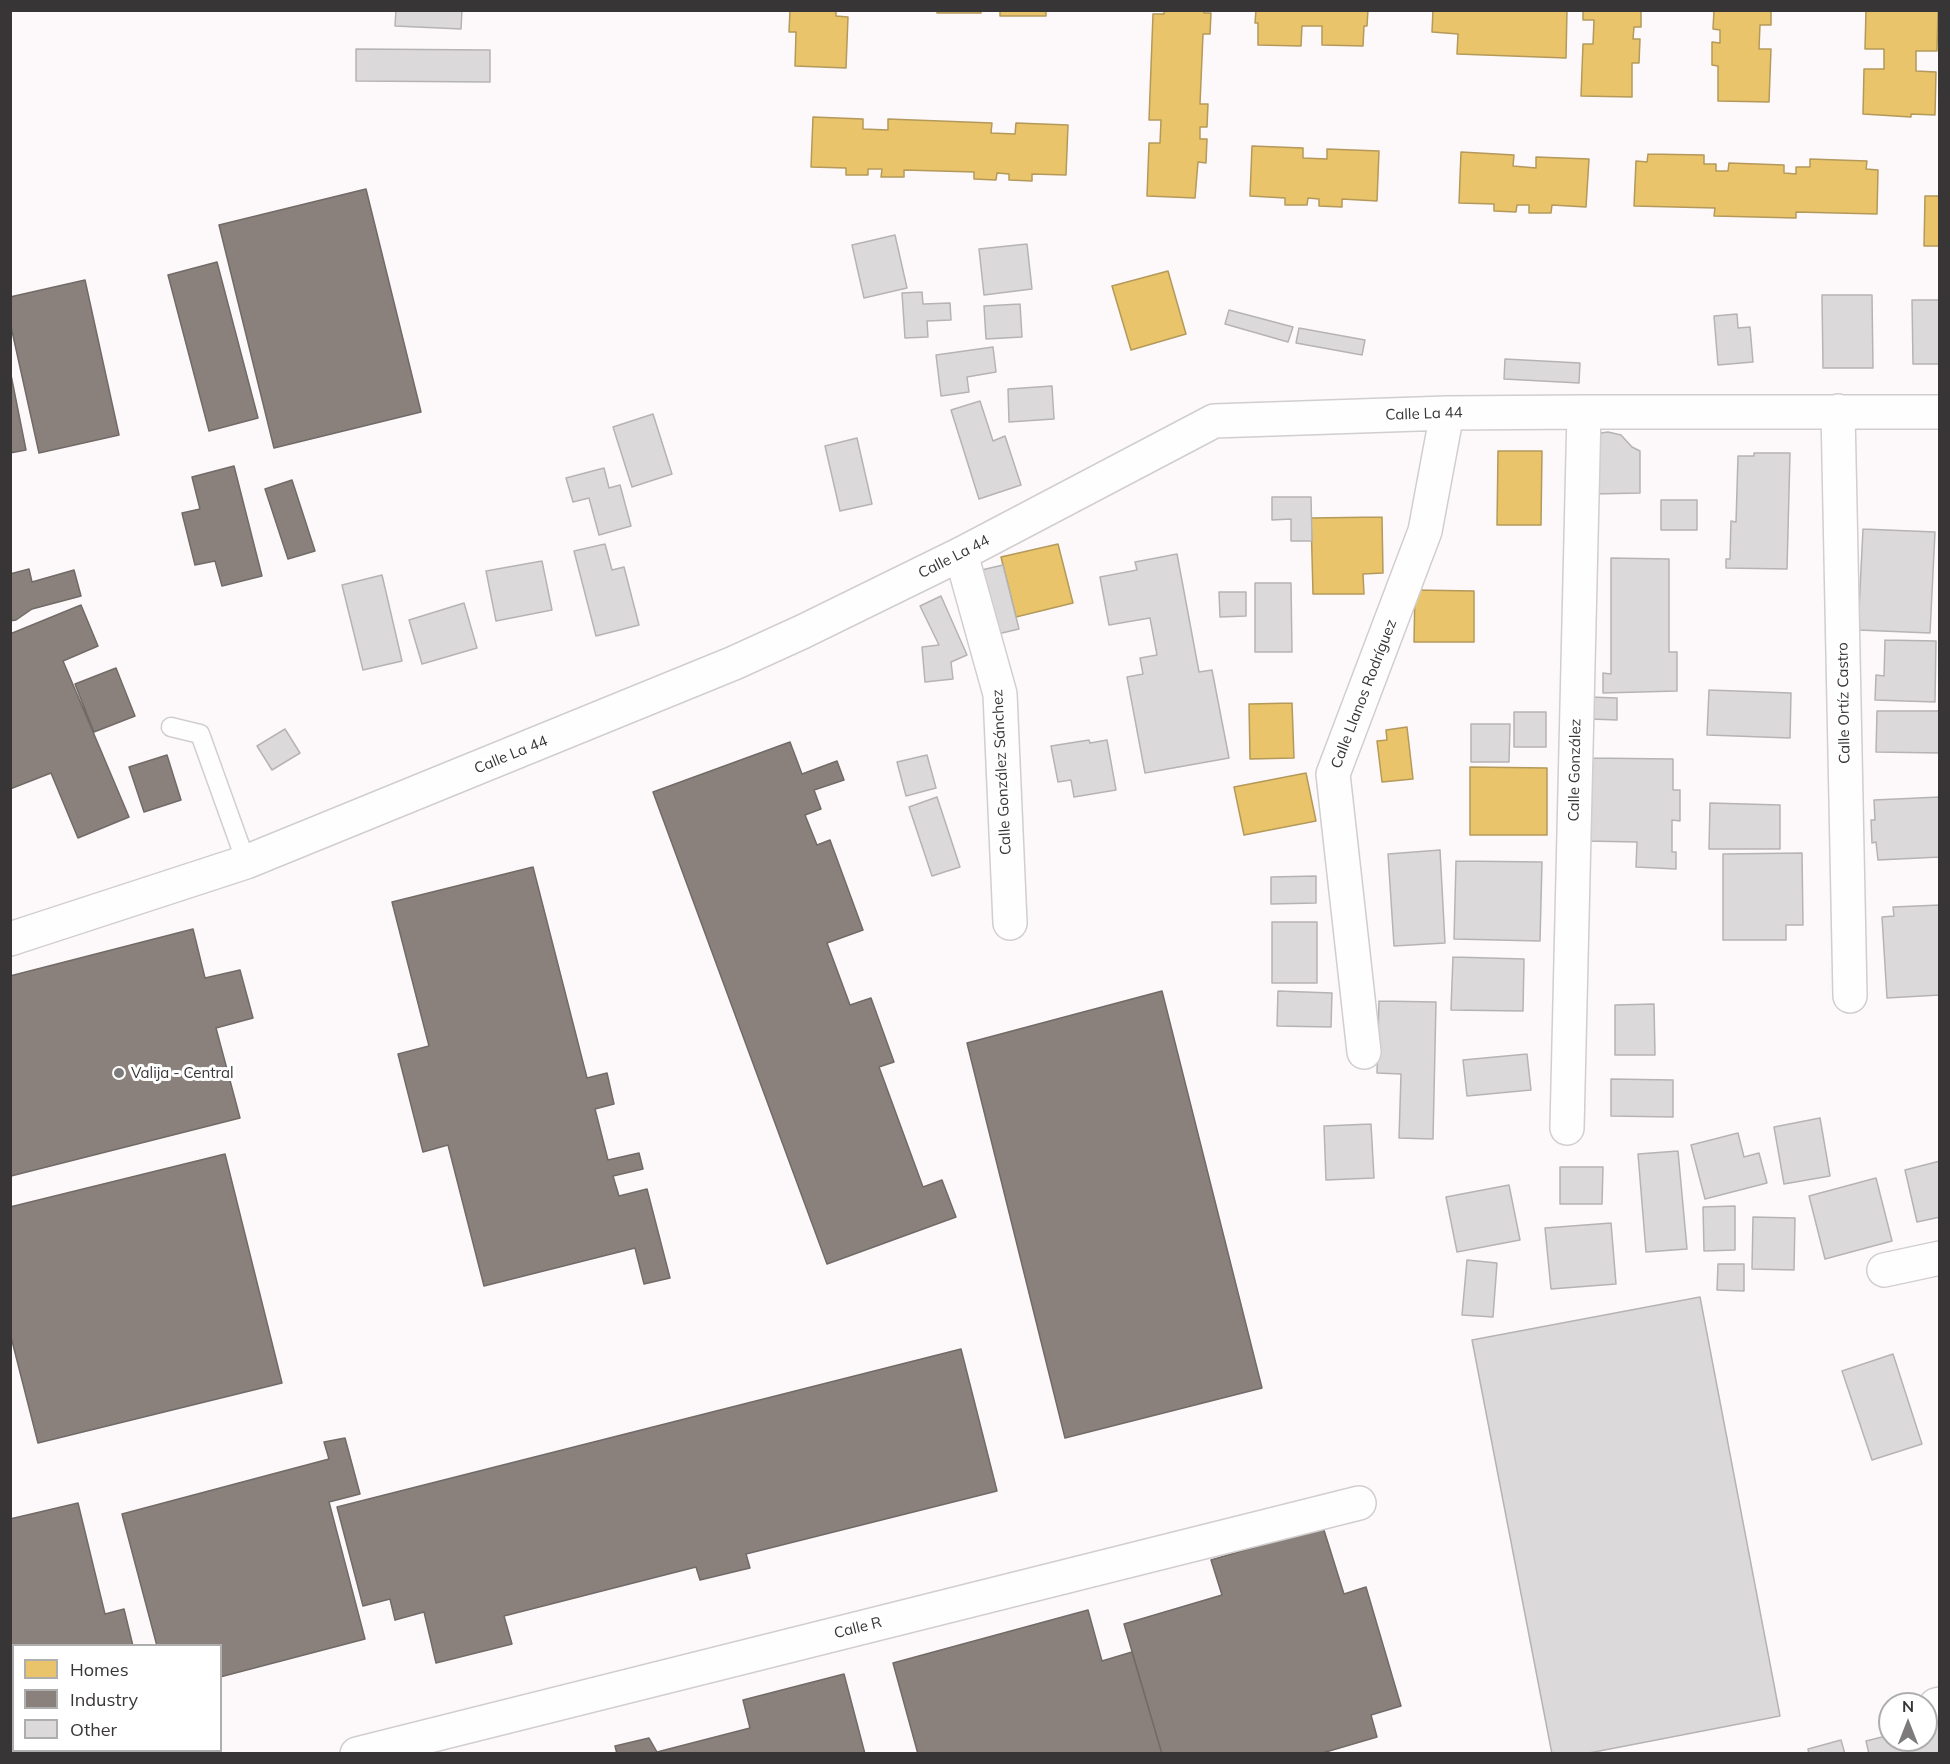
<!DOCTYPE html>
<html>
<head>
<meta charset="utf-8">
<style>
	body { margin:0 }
	#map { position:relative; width:1950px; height:1764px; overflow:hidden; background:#fdf9fb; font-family:Mulish,sans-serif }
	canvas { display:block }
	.frame { position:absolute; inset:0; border:12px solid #383536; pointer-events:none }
	.legend { position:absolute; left:12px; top:1644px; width:210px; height:108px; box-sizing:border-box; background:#fff; border:2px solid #afaeaf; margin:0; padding:8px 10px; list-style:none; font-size:18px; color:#383536 }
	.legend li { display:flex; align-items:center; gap:12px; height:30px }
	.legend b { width:30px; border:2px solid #afaeaf }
	.north { position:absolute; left:1878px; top:1692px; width:60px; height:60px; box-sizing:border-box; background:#fff; border:2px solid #afaeaf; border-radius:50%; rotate:0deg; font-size:16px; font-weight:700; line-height:24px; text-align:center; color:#383536 }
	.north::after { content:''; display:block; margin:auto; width:21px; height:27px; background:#7d7a7b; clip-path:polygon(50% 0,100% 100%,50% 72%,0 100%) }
</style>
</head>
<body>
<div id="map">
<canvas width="1950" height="1764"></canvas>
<div class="frame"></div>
<ul class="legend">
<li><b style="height:16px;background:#e9c46a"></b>Homes</li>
<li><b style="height:16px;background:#8a817c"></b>Industry</li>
<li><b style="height:16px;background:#dcd9da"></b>Other</li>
</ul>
<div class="north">N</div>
</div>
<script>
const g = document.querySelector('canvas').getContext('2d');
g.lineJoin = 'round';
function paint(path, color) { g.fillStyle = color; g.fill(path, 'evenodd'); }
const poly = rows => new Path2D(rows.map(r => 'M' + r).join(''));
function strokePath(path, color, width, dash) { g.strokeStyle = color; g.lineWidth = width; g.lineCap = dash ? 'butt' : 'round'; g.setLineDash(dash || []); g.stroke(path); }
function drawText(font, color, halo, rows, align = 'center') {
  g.font = font + ' Mulish,sans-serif'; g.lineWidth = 6; g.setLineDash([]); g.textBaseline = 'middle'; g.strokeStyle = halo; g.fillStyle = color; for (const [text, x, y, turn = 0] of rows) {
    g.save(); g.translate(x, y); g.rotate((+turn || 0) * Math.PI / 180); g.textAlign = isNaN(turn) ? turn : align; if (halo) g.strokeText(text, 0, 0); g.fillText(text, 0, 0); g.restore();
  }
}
const homes = poly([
	[790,10,836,10,836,16,848,17,846,68,795,66,796,32,789,32,790,10],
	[937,10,981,10,981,13,937,13,937,10],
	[1000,10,1046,10,1046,16,1000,16,1000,10],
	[1164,10,1204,10,1204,13,1211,13,1210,34,1203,34,1200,104,1208,104,1207,127,1200,127,1200,139,1207,139,1206,163,1198,162,1195,198,1147,196,1149,143,1160,143,1161,120,1149,120,1153,14,1164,14,1164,10],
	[1256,10,1368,10,1367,26,1364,26,1363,46,1322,45,1322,26,1302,26,1301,46,1258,45,1258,23,1255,23,1256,10],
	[1433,10,1567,10,1566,58,1457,54,1458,34,1432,32,1433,10],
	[1583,10,1641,10,1641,27,1634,27,1633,39,1640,39,1639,63,1632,63,1632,97,1581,96,1583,44,1593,44,1594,20,1583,20,1583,10],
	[1714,10,1771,10,1771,25,1760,25,1759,49,1771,49,1769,102,1718,101,1718,66,1712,65,1712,42,1720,43,1720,30,1713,29,1714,10],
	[1866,10,1938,10,1937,51,1916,51,1916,71,1936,72,1935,115,1911,114,1911,117,1863,114,1864,69,1884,69,1884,49,1865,49,1866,10],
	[813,117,863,119,863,129,888,130,888,119,992,123,991,133,1015,134,1016,123,1068,125,1066,175,1032,174,1032,181,1009,180,1009,174,997,173,996,180,974,179,974,172,904,170,904,177,881,177,882,169,868,169,868,175,846,175,846,168,811,167,813,117],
	[1252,146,1303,148,1303,158,1327,159,1327,149,1379,151,1377,201,1342,199,1342,207,1319,206,1319,199,1308,198,1307,205,1285,205,1285,198,1250,196,1252,146],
	[1461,152,1514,155,1513,166,1536,168,1536,157,1589,159,1586,207,1552,205,1551,213,1529,213,1529,205,1517,205,1516,212,1494,211,1494,204,1459,203,1461,152],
	[1648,154,1704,155,1704,164,1716,164,1716,171,1728,171,1729,163,1784,165,1784,173,1796,174,1796,167,1810,167,1810,159,1867,161,1866,169,1878,170,1877,214,1796,212,1796,218,1714,216,1715,208,1634,206,1636,161,1647,162,1648,154],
	[1925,196,1940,196,1940,246,1924,246,1925,196],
	[1168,271,1186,334,1131,350,1112,286,1168,271],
	[1498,451,1542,451,1541,525,1497,525,1498,451],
	[1382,517,1383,573,1363,574,1364,594,1313,594,1311,518,1382,517],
	[1058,544,1073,603,1016,617,1001,557,1058,544],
	[1415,590,1474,591,1474,642,1414,642,1415,590],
	[1292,703,1294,758,1250,759,1249,704,1292,703],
	[1407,727,1413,779,1382,782,1377,741,1387,740,1386,730,1407,727],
	[1470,767,1547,768,1547,835,1470,835,1470,767],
	[1306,773,1316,821,1244,835,1234,787,1306,773]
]);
paint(homes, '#e9c46a');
strokePath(homes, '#b4995a', 1.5);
const industry = poly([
	[366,189,421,412,274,448,219,225,366,189],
	[217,262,258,418,209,431,168,275,217,262],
	[85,280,119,435,39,453,10,322,10,297,85,280],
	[10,370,26,450,10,453,10,370],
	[234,466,262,576,222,586,215,561,195,565,182,513,200,509,192,477,234,466],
	[292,480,315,551,288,559,265,489,292,480],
	[29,569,32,582,74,570,81,596,32,609,16,620,10,621,10,574,29,569],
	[81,605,98,646,63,661,129,817,78,838,51,773,10,789,10,634,81,605],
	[116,668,135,716,94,732,75,684,116,668],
	[790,742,802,774,837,761,844,780,814,790,821,809,805,815,817,845,830,840,863,930,827,943,850,1005,871,998,894,1062,879,1067,923,1187,942,1180,956,1217,827,1264,653,792,790,742],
	[167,755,181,800,144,812,129,767,167,755],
	[533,867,587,1078,607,1073,614,1104,595,1109,608,1160,639,1153,643,1169,613,1176,619,1196,647,1189,670,1278,644,1284,635,1248,484,1286,448,1145,423,1152,398,1054,429,1046,392,902,533,867],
	[193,929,205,978,240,970,253,1018,216,1028,240,1118,11,1176,10,976,193,929],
	[1162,991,1262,1388,1065,1438,967,1043,1162,991],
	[225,1154,282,1383,38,1443,10,1333,10,1207,225,1154],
	[961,1349,997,1491,746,1554,750,1568,700,1580,696,1567,504,1616,512,1644,436,1663,424,1612,395,1620,390,1599,363,1606,337,1507,961,1349],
	[345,1438,360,1494,329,1502,365,1639,220,1677,220,1646,157,1646,122,1514,329,1459,324,1442,345,1438],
	[78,1503,105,1614,124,1609,133,1646,14,1646,14,1733,10,1733,10,1519,78,1503],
	[1323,1527,1344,1594,1366,1587,1401,1706,1371,1715,1377,1737,1319,1754,1162,1754,1124,1624,1222,1595,1211,1560,1323,1527],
	[1088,1610,1102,1661,1132,1652,1162,1754,918,1754,893,1663,1088,1610],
	[844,1674,865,1754,617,1754,615,1746,649,1738,657,1752,750,1728,743,1700,844,1674]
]);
paint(industry, '#8a817c');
strokePath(industry, '#716a67', 1.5);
const building = poly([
	[396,10,462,10,461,29,395,26,396,10],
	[356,49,490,50,490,82,356,81,356,49],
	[895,235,907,288,864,298,852,245,895,235],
	[1027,244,1032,289,984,295,979,249,1027,244],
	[922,292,923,304,950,303,951,320,927,321,928,337,905,338,902,293,922,292],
	[1822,295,1872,295,1873,368,1823,368,1822,295],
	[1912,300,1940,300,1940,364,1913,364,1912,300],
	[1020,304,1022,337,986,339,984,306,1020,304],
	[1229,310,1293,327,1288,342,1225,324,1229,310],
	[1737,314,1738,328,1750,327,1753,362,1718,365,1714,316,1737,314],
	[1299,328,1365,340,1362,355,1296,343,1299,328],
	[993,347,996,372,967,377,969,392,941,396,936,355,993,347],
	[1505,359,1580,363,1579,383,1504,379,1505,359],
	[1052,386,1054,419,1009,422,1008,389,1052,386],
	[980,401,993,441,1005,436,1021,485,979,499,951,410,980,401],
	[653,414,672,474,632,487,613,427,653,414],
	[1608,432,1621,435,1632,447,1640,451,1640,493,1594,494,1594,443,1601,433,1608,432],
	[857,438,872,504,840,511,825,446,857,438],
	[1754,453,1790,453,1787,569,1726,568,1726,559,1730,559,1731,521,1736,522,1738,456,1754,456,1754,453],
	[604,468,609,488,620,485,631,526,599,535,589,498,573,502,566,478,604,468],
	[1272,497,1311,497,1312,541,1291,541,1291,519,1272,520,1272,497],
	[1661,500,1697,500,1697,530,1661,530,1661,500],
	[1863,529,1935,532,1930,633,1858,630,1863,529],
	[605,544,612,570,624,567,639,625,596,636,574,551,605,544],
	[1177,554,1199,672,1212,670,1229,758,1145,773,1127,677,1143,674,1140,658,1157,655,1150,618,1109,625,1100,577,1137,570,1135,562,1177,554],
	[1611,558,1669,559,1669,652,1677,652,1677,691,1603,693,1603,673,1611,674,1611,558],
	[542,561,552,610,496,621,486,571,542,561],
	[1003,565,1019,629,989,636,973,572,1003,565],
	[382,575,402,661,363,670,342,585,382,575],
	[1255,583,1291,583,1292,652,1255,652,1255,583],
	[1219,592,1246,592,1246,616,1220,617,1219,592],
	[941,596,967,655,951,662,953,679,925,682,922,647,939,645,920,606,941,596],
	[464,603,477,648,422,664,409,620,464,603],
	[1885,640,1936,641,1935,702,1875,700,1876,675,1884,676,1885,640],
	[1709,690,1791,693,1790,738,1707,735,1709,690],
	[1590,697,1617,698,1617,720,1590,719,1590,697],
	[1877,711,1940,711,1940,753,1876,752,1877,711],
	[1514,712,1546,712,1546,747,1514,747,1514,712],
	[1471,724,1510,724,1509,762,1471,762,1471,724],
	[285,729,300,753,272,770,257,746,285,729],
	[1089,740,1090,743,1107,740,1116,790,1074,797,1071,780,1058,782,1051,746,1089,740],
	[927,755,936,788,906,796,897,762,927,755],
	[1588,758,1673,759,1673,790,1680,790,1680,821,1672,820,1672,852,1676,852,1676,869,1636,867,1637,842,1586,841,1588,758],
	[937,797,960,867,932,876,909,807,937,797],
	[1940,797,1940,857,1878,860,1876,842,1872,843,1871,820,1875,820,1874,800,1940,797],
	[1710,803,1780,805,1780,849,1709,849,1710,803],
	[1440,850,1445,943,1394,946,1388,854,1440,850],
	[1802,853,1803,925,1786,925,1786,940,1723,940,1723,854,1802,853],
	[1456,861,1542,862,1540,941,1454,939,1456,861],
	[1316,876,1316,903,1271,904,1271,877,1316,876],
	[1940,905,1940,995,1887,998,1882,917,1894,916,1893,907,1940,905],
	[1272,922,1317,922,1317,983,1272,983,1272,922],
	[1453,957,1524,959,1523,1011,1451,1010,1453,957],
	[1278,991,1332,993,1331,1027,1277,1026,1278,991],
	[1379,1001,1436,1002,1433,1139,1399,1138,1401,1074,1377,1073,1379,1001],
	[1654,1004,1655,1055,1615,1055,1615,1005,1654,1004],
	[1527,1054,1531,1090,1467,1096,1463,1060,1527,1054],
	[1611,1079,1673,1080,1673,1117,1611,1116,1611,1079],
	[1820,1118,1830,1176,1784,1184,1774,1127,1820,1118],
	[1371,1124,1374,1178,1326,1180,1324,1126,1371,1124],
	[1738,1133,1744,1157,1759,1153,1767,1183,1705,1199,1691,1145,1738,1133],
	[1678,1151,1687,1249,1646,1252,1638,1154,1678,1151],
	[1940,1161,1940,1217,1917,1222,1905,1170,1940,1161],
	[1560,1167,1603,1167,1602,1204,1560,1204,1560,1167],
	[1876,1178,1892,1241,1825,1259,1809,1196,1876,1178],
	[1509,1185,1520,1240,1457,1252,1446,1197,1509,1185],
	[1735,1206,1735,1250,1704,1251,1703,1207,1735,1206],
	[1753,1217,1795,1218,1794,1270,1752,1269,1753,1217],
	[1611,1223,1616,1284,1551,1289,1545,1228,1611,1223],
	[1467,1260,1497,1263,1493,1317,1462,1315,1467,1260],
	[1718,1264,1744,1264,1744,1291,1717,1290,1718,1264],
	[1700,1297,1780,1716,1584,1754,1552,1754,1472,1340,1700,1297],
	[1893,1354,1922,1444,1872,1460,1842,1371,1893,1354],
	[1940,1723,1940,1754,1869,1754,1866,1741,1890,1735,1890,1740,1926,1740,1926,1726,1940,1723],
	[1841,1740,1845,1754,1809,1754,1808,1749,1841,1740]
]);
paint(building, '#dcd9da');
strokePath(building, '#b6b3b5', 1.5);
const service = poly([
	[171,727,200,734,246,862]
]);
const minor = poly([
	[1838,411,1850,996],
	[961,554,1000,694,1010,923],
	[10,939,246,862,734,663,802,632,961,554,1214,421,1447,413,1584,412,1940,412],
	[1364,1052,1333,774,1425,531,1447,413],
	[1567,1128,1584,412],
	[1884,1270,1940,1258],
	[1936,1705,1940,1704],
	[357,1754,1359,1503]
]);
strokePath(service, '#d1cecf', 21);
strokePath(minor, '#d1cecf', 36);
strokePath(service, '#fffefe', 18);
strokePath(minor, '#fffefe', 33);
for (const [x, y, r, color] of [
	[119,1073,6,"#7d7a7b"]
]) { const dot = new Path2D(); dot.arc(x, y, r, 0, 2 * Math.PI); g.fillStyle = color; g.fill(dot); strokePath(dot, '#fff', 2); }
drawText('15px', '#383536', '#fff', [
	["Calle La 44",1424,414,-2],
	["Calle La 44",954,557,-27],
	["Calle Llanos Rodríguez",1364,694,-69],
	["Calle Ortíz Castro",1844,703,-91],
	["Calle La 44",511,755,-22],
	["Calle González",1575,770,-89],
	["Calle González Sánchez",1002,772,-93],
	["Calle R",858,1628,-14]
]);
drawText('15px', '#383536', '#fff', [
	["Valija - Central",131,1073]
], 'left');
</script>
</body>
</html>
